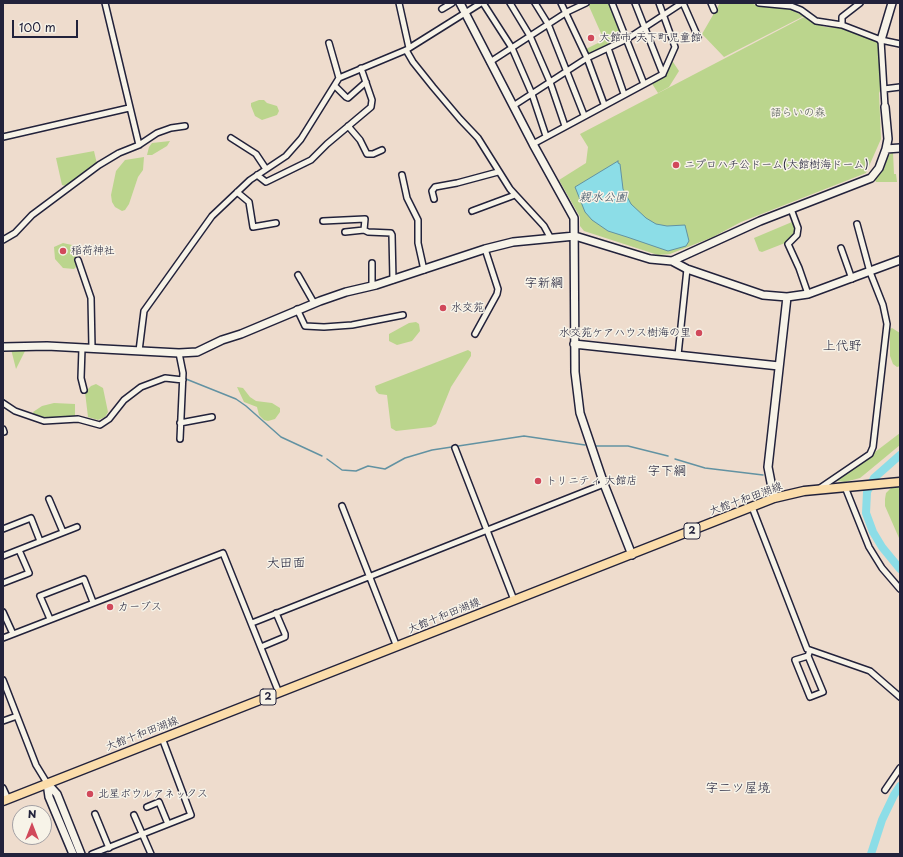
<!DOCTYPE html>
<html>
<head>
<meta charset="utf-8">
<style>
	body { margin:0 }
	#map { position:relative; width:903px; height:857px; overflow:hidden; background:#eedccd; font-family:"Playpen Sans",sans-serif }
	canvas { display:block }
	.frame { position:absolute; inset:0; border:4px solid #22223b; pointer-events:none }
	.north { position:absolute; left:12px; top:805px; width:40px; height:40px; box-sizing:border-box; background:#f7f3e8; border:1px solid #a29fa3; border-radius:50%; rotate:0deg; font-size:11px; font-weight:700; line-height:16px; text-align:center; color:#22223b }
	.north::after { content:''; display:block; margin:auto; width:14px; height:18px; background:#d1495b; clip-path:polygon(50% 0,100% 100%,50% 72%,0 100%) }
	.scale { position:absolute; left:12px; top:20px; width:66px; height:18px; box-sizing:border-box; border:2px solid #22223b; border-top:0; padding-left:5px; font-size:12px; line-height:14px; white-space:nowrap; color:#22223b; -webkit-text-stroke:3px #f7f3e8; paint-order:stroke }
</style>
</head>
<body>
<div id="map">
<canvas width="903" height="857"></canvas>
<div class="frame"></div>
<div class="north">N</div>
<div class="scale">100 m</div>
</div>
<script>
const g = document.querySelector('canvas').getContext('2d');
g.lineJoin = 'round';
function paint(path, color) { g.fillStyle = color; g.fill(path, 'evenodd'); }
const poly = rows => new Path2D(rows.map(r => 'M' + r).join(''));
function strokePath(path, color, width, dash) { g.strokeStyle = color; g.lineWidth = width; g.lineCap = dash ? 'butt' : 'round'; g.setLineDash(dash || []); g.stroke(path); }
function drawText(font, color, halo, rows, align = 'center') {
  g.font = font + ' "Playpen Sans","Klee One",sans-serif'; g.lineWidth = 3; g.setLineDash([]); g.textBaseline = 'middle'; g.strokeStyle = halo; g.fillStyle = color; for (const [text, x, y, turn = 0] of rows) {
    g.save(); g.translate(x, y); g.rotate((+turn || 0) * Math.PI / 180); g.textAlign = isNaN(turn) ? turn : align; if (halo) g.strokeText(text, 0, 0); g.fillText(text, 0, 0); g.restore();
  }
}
paint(poly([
	[591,3,609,3,625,37,589,54,586,49,604,40,588,4],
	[720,3,751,3,760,7,787,8,804,16,724,57,702,34],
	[804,17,813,23,825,27,843,28,877,39,879,43,881,89,879,93,881,139,866,173,741,222,713,237,670,254,658,255,584,231,580,226,580,217,559,180,586,163,588,147,580,134],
	[671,59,679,71,669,87,658,93,651,82,662,76],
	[259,100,264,100,267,103,277,106,279,111,277,115,262,120,255,116,251,106,251,103],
	[170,141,167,146,152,155,147,155,149,147,152,143],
	[94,151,97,164,66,186,62,185,56,158],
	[893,152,894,174,896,174,897,182,876,182,875,180,884,169,888,156],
	[144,157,143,170,138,177,129,204,125,210,122,211,115,207,112,202,111,195,116,171,125,160],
	[792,222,795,223,796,228,791,238,785,243,762,252,759,251,754,238],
	[63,243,72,245,75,252,78,265,74,269,63,268,55,259,54,247],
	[416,322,419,324,420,331,412,341,397,345,389,341,389,334,409,323],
	[892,328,900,333,900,366,897,367,893,364,890,356,890,329],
	[25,348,25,351,16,369,11,349],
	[468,350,471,352,471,356,451,387,436,424,431,427,396,431,391,428,387,395,379,394,376,391,375,386],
	[96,384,103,388,108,412,105,417,98,420,88,417,85,392,91,386],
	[237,387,243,388,250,397,256,401,272,403,280,408,280,412,275,419,268,421,264,420,259,415,257,407,244,402],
	[54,403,75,404,75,416,47,418,34,414,33,412,42,406],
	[900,433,900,445,865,474,860,478,845,482,837,481],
	[900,486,900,537,899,538,885,506,885,499,886,493,892,487]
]), '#bbd58d');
const water = poly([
	[618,161,618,163,620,164,623,189,631,204,646,218,656,224,667,226,685,225,689,241,686,246,668,251,627,237,608,231,592,220,585,212,575,187,618,161]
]);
paint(water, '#8cdde7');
strokePath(water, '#6292a2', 1);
strokePath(poly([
	[168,376,180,377],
	[186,379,236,399,246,406,281,437,322,456],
	[3,399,9,404],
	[122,399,140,385],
	[594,446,628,446,668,456],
	[327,459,342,470,356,471,368,466,385,469,405,458,432,450,524,436,585,445],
	[675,459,705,468,763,475]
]), '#6292a2', 1.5);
strokePath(poly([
	[900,455,874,478,867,492,866,513,873,532,882,547,900,569],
	[871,854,882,820,894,795,900,786]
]), '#8cdde7', 8);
const street = poly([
	[105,3,139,145],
	[399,3,409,48],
	[483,3,512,48,532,94,546,136],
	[510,3,530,36,550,82,565,126],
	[535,3,548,24,584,115],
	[561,3,587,58,604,104],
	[612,3,644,84],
	[635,3,663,74],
	[683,3,698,37],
	[711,3,714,10],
	[759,3,791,6,801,10,816,21,842,25,881,40,900,44],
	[442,9,452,3],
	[842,25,842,17,860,3],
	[881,40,885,107],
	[329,43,339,78],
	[608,48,624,94],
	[406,50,413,62,433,87,460,119,478,138,510,189,544,226,550,237],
	[490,62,567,12,586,3],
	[335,86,346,97,348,98,366,82],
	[884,89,900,87],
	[513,106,587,58,627,39,682,3],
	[348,126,360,140,367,154,373,154,382,150],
	[3,137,129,108],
	[231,138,256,154,266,169],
	[533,144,663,74,675,47,659,3],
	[257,175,266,182,311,160,327,144,371,107,372,100,361,68],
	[402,175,407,198,418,220,418,243,424,270],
	[237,192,249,202,253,227,276,223],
	[434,199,432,191,435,187,457,183,498,172],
	[791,209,798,228,797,235,788,244,799,268,808,294],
	[472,211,515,195],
	[323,221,365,219,364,230,345,232],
	[364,230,368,232,391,233,392,235,393,280],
	[3,240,15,233,32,215,99,165,119,153,139,145,157,133,171,128,185,126],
	[841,248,852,279],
	[78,260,91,298,92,348],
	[372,263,372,286],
	[298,275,314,303],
	[297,309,305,326,324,327,352,325,403,315],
	[475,334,497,294,498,289,485,249],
	[82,348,81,378,84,390],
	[139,351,144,311,212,216,250,180,286,156,301,139,339,78,406,50,481,3],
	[179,353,183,373,180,439],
	[678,355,687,269],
	[3,403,15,411,44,421,78,419,100,425,109,419,124,400,141,387,165,378,183,380],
	[180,423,212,417],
	[3,429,4,432],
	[455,448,514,600],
	[845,487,869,547,882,568,900,589],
	[820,488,870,454,873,447,887,324,883,305,870,272,857,224],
	[49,499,63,532],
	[342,506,397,647],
	[752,507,807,649,870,671,900,697],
	[3,529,31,518,40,541],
	[3,556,77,527],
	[3,583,29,573,19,550],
	[3,612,13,634],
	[50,619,40,596,84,579,93,602],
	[252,623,604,484],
	[3,638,223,553,279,693],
	[261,647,285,637,285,634,276,613],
	[808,656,795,660,810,697,823,692,808,656,810,650],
	[3,680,36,765,47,783],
	[3,721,17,716],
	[3,788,8,799],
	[885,790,900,768],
	[147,807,159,802,168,824],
	[95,814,109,848],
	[134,815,151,854],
	[92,854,191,815,162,738]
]);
const secondary = poly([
	[460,3,533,144,574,218,575,372,580,413,604,484,632,555],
	[881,40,892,3],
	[886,149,900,148],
	[672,261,687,269,763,295,787,297,808,294,900,260],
	[574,344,779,366],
	[3,347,47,346,179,353,197,352,222,340,241,334,320,301,346,292,376,285,485,249,513,242,575,236,650,259,672,261,760,221,871,178,879,168,886,149,888,139,885,107],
	[774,498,768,467,787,297],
	[47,783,57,794,81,854],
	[47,783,49,797,73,854]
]);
const primary = poly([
	[3,801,774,498,804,491,900,482]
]);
strokePath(street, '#22223b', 8);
strokePath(secondary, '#22223b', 10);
strokePath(primary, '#22223b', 11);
strokePath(street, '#f7f3e8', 5);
strokePath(secondary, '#f7f3e8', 7);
strokePath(primary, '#fbddab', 8);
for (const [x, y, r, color] of [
	[591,38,4,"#d1495b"],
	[676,165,4,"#d1495b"],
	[63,251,4,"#d1495b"],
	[443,308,4,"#d1495b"],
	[699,333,4,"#d1495b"],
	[538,481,4,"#d1495b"],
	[110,607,4,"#d1495b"],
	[90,794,4,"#d1495b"]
]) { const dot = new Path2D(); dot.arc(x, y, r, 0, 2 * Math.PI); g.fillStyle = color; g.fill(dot); strokePath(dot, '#f7f3e8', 1.5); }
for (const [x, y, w] of [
	[692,531,16],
	[268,697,16]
]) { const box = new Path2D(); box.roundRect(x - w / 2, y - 8, w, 16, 3); g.fillStyle = '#f7f3e8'; g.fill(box); strokePath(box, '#22223b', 1); }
drawText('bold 10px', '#22223b', null, [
	["2",692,531],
	["2",268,697]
]);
drawText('11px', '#22223b', '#f7f3e8', [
	["大館市 天下町児童館",599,38],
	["ニプロハチ公ドーム(大館樹海ドーム)",684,165],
	["稲荷神社",71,251],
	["水交苑",451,308],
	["水交苑ケアハウス樹海の里",691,333,"right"],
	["トリニティ 大館店",546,481],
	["カーブス",118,607],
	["北星ボウルアネックス",98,794]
], 'left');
drawText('11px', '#505854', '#f7f3e8', [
	["語らいの森",798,113]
]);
drawText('11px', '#22223b', '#f7f3e8', [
	["大館十和田湖線",746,499,-20],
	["大館十和田湖線",444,616,-22],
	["大館十和田湖線",142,734,-21]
]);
drawText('italic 12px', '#3c5166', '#f7f3e8', [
	["親水公園",603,198]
]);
drawText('13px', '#22223b', '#f7f3e8', [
	["字新綱",544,283],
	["上代野",842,346],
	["字下綱",667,471],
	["大田面",286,563],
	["字二ツ屋境",738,788]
]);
</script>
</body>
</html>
